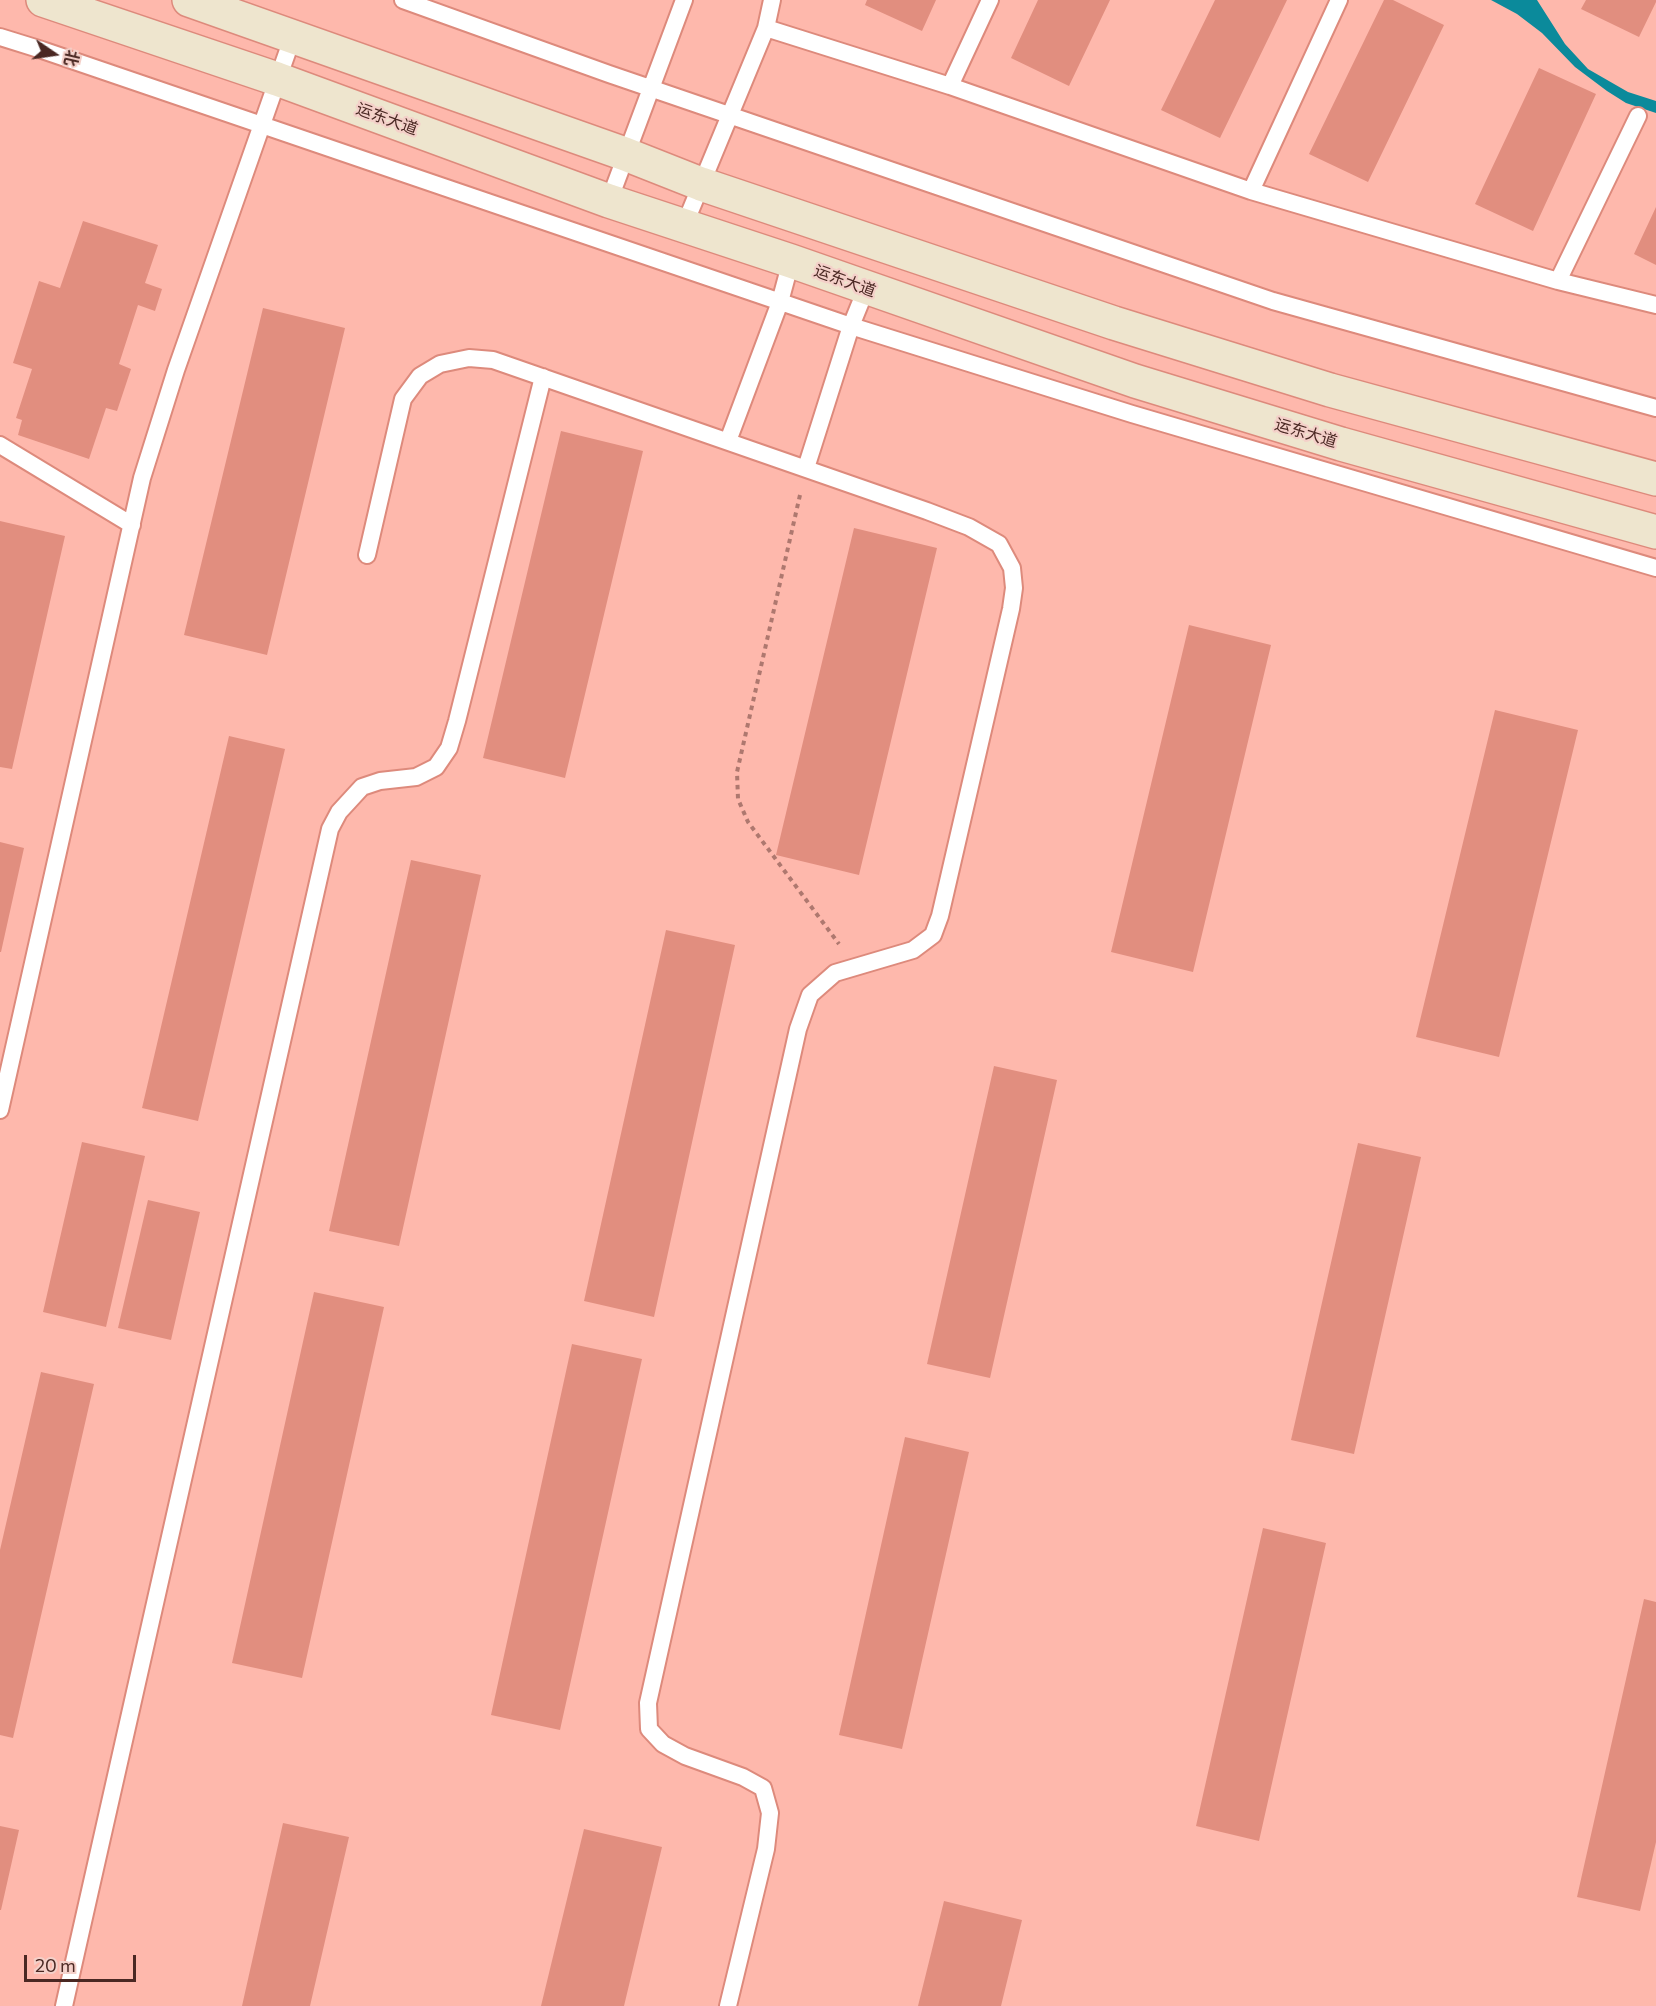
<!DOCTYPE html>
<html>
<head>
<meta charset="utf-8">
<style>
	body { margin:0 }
	#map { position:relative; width:1656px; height:2006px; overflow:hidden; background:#feb8ac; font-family:Commissioner,"Noto Sans SC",sans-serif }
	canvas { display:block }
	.north { position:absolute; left:24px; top:24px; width:60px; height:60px; -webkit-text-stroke:4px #f4d0c9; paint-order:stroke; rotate:103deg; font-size:16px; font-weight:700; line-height:24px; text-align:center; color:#4a2823 }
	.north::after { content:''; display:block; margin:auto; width:21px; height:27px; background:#4a2823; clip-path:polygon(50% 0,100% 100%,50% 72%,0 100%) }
	.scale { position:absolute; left:24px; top:1955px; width:112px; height:27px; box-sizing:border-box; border:3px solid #4a2823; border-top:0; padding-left:8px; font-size:18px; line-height:21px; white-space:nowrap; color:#4a2823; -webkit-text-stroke:4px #f4d0c9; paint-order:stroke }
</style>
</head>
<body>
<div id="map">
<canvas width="1656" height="2006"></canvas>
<div class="north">北</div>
<div class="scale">20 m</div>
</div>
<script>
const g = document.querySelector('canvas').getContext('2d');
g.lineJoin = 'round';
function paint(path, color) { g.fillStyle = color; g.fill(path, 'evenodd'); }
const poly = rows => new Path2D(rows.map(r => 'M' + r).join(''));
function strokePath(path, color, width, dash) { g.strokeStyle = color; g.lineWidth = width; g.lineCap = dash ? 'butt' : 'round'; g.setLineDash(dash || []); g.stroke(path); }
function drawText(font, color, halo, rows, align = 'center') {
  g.font = font + ' Commissioner,"Noto Sans SC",sans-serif'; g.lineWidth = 4.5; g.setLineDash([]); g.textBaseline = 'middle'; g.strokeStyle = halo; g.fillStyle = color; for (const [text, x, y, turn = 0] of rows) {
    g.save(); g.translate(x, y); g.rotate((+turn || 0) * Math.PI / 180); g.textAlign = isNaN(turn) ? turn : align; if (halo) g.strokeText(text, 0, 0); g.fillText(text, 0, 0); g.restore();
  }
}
paint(poly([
	[1491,0,1537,0,1565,44,1588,69,1628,92,1656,101,1656,113,1626,103,1607,91,1575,67,1542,33,1517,14]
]), '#0b8a9b');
paint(poly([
	[867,0,936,0,922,31,865,5],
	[1038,0,1110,0,1069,86,1011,58],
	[1215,0,1287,0,1220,138,1161,110],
	[1384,0,1393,0,1444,25,1368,182,1309,154],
	[1586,0,1656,0,1656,2,1639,37,1581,9],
	[1539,68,1596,94,1533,231,1475,204],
	[1656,207,1656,265,1634,254],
	[83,221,158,245,145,283,162,289,155,311,138,305,119,364,131,369,117,411,106,408,89,459,18,435,22,420,16,418,32,369,13,363,39,281,60,288],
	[263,308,345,328,267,655,184,635],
	[561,431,643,451,565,778,483,758],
	[0,521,65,536,12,769,0,767],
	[854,528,937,548,859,875,776,855],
	[1189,625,1271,645,1193,972,1111,952],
	[1495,710,1578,730,1499,1057,1416,1037],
	[229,736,285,749,198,1121,142,1108],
	[0,842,24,848,1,952,0,952],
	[411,860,481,875,399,1246,329,1231],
	[666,930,735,945,654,1317,584,1301],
	[994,1066,1057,1080,990,1378,927,1364],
	[82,1142,145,1156,106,1327,43,1312],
	[1358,1143,1421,1157,1354,1454,1291,1440],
	[148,1200,200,1212,171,1340,118,1328],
	[314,1292,384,1307,302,1678,232,1663],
	[572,1344,642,1359,560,1730,491,1715],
	[41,1372,94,1384,13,1738,0,1735,0,1550],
	[905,1437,969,1452,902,1749,839,1735],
	[1263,1528,1326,1543,1259,1841,1196,1826],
	[1644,1599,1656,1602,1656,1842,1640,1911,1577,1897],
	[283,1823,349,1837,310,2006,242,2006],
	[0,1826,19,1830,1,1910,0,1910],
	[584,1829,662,1847,624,2006,541,2006],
	[944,1901,1022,1920,1001,2006,918,2006]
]), '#e18e7f');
const service = poly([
	[403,0,609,74,1273,301,1656,408],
	[766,28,950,86,1251,191,1558,281,1656,305],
	[0,37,42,50,851,326,1132,414,1656,568],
	[950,86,990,0],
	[1251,191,1339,0],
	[609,201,684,0],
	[684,226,766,28,772,0],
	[1558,281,1638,116],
	[728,441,780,302,791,261],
	[0,445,132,525],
	[806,468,851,326,866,289],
	[367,555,403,399,420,376,440,364,469,358,493,360,927,511,969,527,999,544,1012,568,1014,588,1011,609,940,916,933,935,913,950,835,973,810,995,798,1029,648,1703,649,1729,663,1744,685,1756,743,1777,763,1788,770,1813,766,1849,728,2006],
	[0,1110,142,478,176,370,293,36],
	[64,2006,330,829,339,812,362,787,380,781,416,777,436,767,449,748,457,721,543,377]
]);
const secondary = poly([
	[43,0,277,79,609,201,791,261,1135,381,1341,444,1656,532],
	[189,0,625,154,701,184,1114,323,1330,390,1656,479]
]);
strokePath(service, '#dd8a7c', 20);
strokePath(secondary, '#dd8a7c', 36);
strokePath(poly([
	[800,495,737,772,738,799,748,822,839,944]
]), '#ae786f', 4, [4.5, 4.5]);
strokePath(service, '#fff', 16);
strokePath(secondary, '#eee5ce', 33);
drawText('16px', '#4a2823', '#f4d0c9', [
	["运东大道",387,119,20],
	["运东大道",845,281,20],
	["运东大道",1306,433,17]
]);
</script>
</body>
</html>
